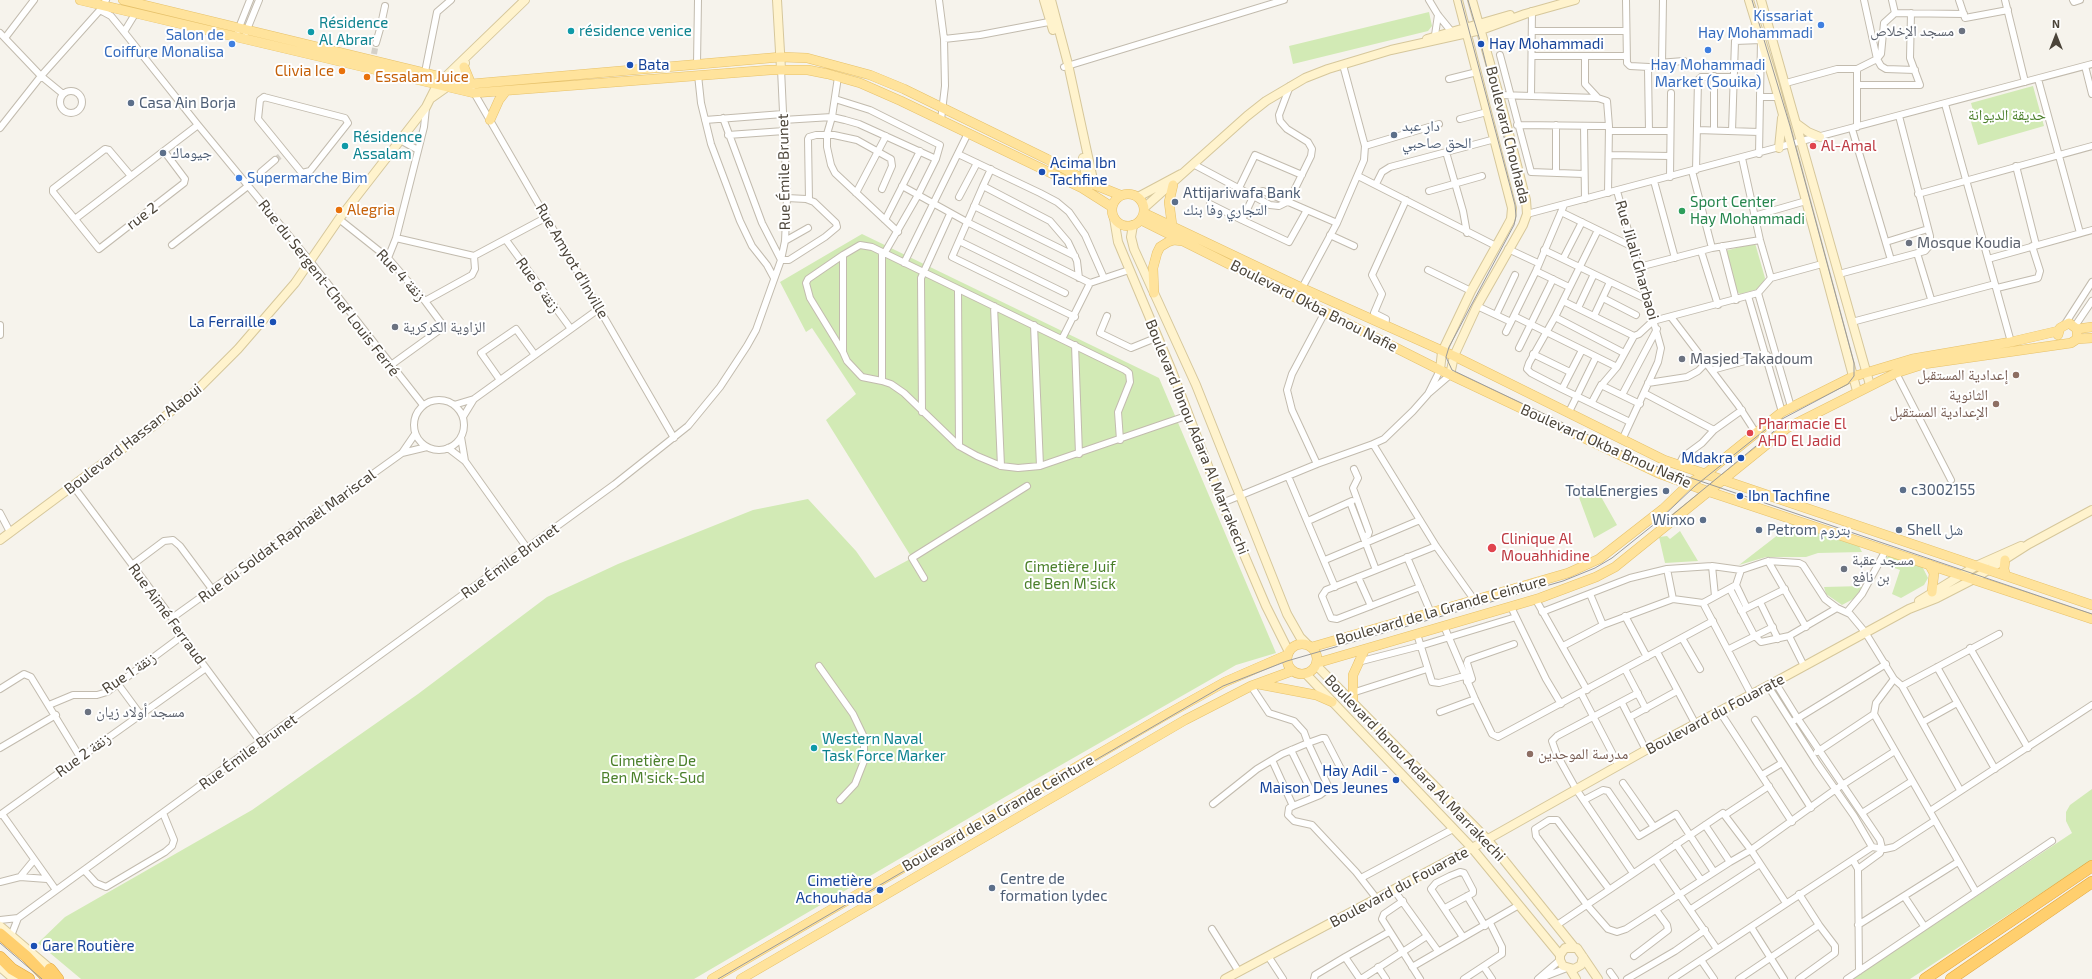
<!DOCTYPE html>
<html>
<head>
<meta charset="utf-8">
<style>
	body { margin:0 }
	#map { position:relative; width:2092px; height:979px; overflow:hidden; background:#f6f3ec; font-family:"Exo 2",sans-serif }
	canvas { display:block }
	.north { position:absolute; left:2036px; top:16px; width:40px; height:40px; -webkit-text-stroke:3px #fff; paint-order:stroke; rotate:0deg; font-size:11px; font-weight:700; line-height:16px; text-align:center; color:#4b4439 }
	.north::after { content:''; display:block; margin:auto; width:14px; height:18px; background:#4b4439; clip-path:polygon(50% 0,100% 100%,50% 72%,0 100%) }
</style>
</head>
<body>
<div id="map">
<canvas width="2092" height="979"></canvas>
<div class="north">N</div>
</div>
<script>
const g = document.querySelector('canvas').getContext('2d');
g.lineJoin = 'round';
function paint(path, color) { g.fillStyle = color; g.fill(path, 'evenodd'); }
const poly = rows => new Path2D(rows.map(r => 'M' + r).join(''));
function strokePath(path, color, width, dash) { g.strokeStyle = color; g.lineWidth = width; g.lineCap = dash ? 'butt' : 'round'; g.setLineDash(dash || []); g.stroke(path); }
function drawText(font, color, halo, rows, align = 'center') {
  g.font = font + ' "Exo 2","Noto Naskh Arabic",sans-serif'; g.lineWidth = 4; g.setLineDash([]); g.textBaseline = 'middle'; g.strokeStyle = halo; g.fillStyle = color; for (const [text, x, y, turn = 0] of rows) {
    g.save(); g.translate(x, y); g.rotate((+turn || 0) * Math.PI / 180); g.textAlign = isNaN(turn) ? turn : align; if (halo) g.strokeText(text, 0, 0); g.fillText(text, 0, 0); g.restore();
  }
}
paint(poly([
	[1429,12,1432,26,1428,31,1293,64,1289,46],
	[2033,86,2044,126,1978,145,1969,115,1974,114,1971,103],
	[862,234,1159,378,1276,653,1236,665,1005,797,694,979,81,979,38,943,65,917,252,810,418,694,547,597,618,564,753,510,808,499,856,551,875,578,912,558,826,420,856,394,812,328,806,332,780,282],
	[1755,243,1765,278,1762,288,1740,294,1735,290,1725,251],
	[1595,486,1617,525,1594,538,1577,492],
	[1792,524,1859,546,1862,552,1818,553,1806,557,1766,557,1739,565],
	[1680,531,1698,561,1665,563,1659,537,1667,536,1670,539],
	[1889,554,1922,566,1928,578,1924,585,1901,598,1892,594,1900,570,1883,564],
	[1863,586,1863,590,1855,598,1842,605,1826,594,1824,587],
	[2092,789,2092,860,1910,979,1852,979,2072,833,2066,821,2066,812,2070,805]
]), '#d2eab5');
strokePath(poly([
	[374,54,376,43],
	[275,160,283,154]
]), '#d4d0c8', 6, [6, 3]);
const street = poly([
	[106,0,100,10,111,16,124,32,198,125,310,261,423,405],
	[939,0,944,39,945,86,941,120],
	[1429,0,1438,15,1451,31],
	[1626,0,1627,63,1630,66,1649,67],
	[1892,0,1895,13],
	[1959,0,1965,18,2008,10],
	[2005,0,2025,82],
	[2073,0,2074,2,2080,0],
	[382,20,385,6],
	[238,30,250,0],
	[1532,31,1626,31],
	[124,32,135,14],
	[246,32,259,0],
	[0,33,41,76,63,94],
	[1435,35,1438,15],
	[5,38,34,0],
	[944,39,980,35,1054,21],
	[376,43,380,29],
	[1500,55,1531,172,1584,174],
	[1532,56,1626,56],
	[1585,56,1585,84,1598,98],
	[1662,63,1663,0],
	[697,64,698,0],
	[2085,66,2092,94],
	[1064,67,1284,0],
	[1915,70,1886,69,1881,66,1877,59,1881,54,1884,23,1895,13,1964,14],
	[425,72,437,12,451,0],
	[698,75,701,103,711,144,740,221,752,246,767,265,774,278],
	[838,77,832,117,827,134,827,147,831,165,835,173,898,232],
	[1449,79,1477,72],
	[2038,79,2080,233],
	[1786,83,1837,69,1857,69,1877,59,1864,0],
	[1857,85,1920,85,1910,58,1911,13],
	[473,91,674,438],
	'60 102a11 11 0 1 1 22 0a11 11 0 1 1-22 0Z',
	[1499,95,1598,98,1607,101,1609,126,1608,193],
	[1531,96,1532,11],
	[264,97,345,118,348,123,310,171,302,173,258,119,260,100,264,97],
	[835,99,870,110,940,145,936,159,918,195,884,254],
	[1945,104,2011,342],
	[723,118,762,223,781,260,789,260,825,237,837,227,836,223,814,202,806,199,787,198],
	[1460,119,1487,112],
	[705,120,783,114],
	[783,120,832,117,845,120,859,124,936,159],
	[1517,125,1609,126],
	[1556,125,1556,173],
	[1584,126,1585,199],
	[1857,127,1857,69],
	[0,128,41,76,100,10],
	[1852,129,1891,260],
	[1697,130,1759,132],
	[1714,130,1714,76],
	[1609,131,1670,131],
	[1649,131,1648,69,1658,63,1684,61],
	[1732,131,1735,41,1761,40,1760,97],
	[728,135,784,131],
	[400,140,418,150],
	[1365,146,1439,124],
	[1446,152,1463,211,1467,233],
	[958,154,1040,193,1057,202,1069,212,1085,235,1104,278],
	[1759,154,1760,97,1778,97],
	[1609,155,1670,156],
	[1742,158,1760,240,1771,278],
	[1193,164,1270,205,1279,206,1289,201,1311,156,1312,149,1308,142,1287,129,1280,121,1279,115,1290,86],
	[2016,166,2036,245],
	[1696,170,1698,80,1701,77,1734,77],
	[1692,171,1712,248],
	[261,172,275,160],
	[131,176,109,150,105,149,53,189,53,192,99,249,184,183,185,179,164,151],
	[1358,176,1496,246],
	[1670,177,1671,93],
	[1654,181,1675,258],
	[246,183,254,177],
	[1376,184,1382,172,1390,167,1495,139],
	[902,186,967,222,1090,283,1129,270],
	[983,186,991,169],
	[1239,188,1255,155,1302,175],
	[1429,191,1482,176],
	[1617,191,1661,348,1658,362,1622,440],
	[856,193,886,136],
	[1918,194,2092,146],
	[959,197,977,163],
	[809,200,808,139,809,137,816,135,834,135,857,140,891,159,892,166,882,189],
	[1210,204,1242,220],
	[974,206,1075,256],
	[1307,210,1289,242,1242,220,1254,195,1263,191,1337,223],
	[1561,212,1633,247],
	[1527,214,2092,64],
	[1754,216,1806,201],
	[75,219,198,125],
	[339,219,388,258,425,301,442,324,438,331,391,365],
	[885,220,920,151],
	[1598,230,1555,317,1529,363,1527,369,1531,373,1562,389,1630,422],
	[1330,235,1354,246],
	[396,238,474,256],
	[506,240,571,329],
	[785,241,808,228],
	[959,241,1065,293],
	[1886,242,1928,229],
	[172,245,248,186],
	[1722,246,1736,300],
	[1508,249,1538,263],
	[1544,250,1646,299],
	[1701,251,1718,305],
	[882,253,882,381,891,384,904,393,959,446,977,456,1001,466,1018,468,1040,466,1189,415],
	[1917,253,1931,299],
	[843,255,808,279,806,283,810,298,843,352],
	[474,256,547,217],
	[388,258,396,238,424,127,426,108],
	[1563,259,1582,222],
	[1988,259,2092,230],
	[904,263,968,133],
	[1639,267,1712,248,1760,240],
	[1428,270,1471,291],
	[1536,271,1569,287],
	[1839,274,1925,251,1930,245,1930,236,1899,116],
	[1302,288,1337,223,1364,160,1365,146,1343,65],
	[1997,288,2038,278,2040,271,2032,246],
	[958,289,959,446],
	[1758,293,1791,407],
	[1748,296,1782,412],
	[1603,298,1636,315],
	[425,301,472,275,475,269,474,256],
	[1563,301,1634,336,1639,334,1653,321,1758,293,1771,278,1822,264],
	[994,306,1001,466],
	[1477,306,1511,322],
	[1578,308,1594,274],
	[1496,315,1515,275],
	[1107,316,1100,333,1131,348,1158,337],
	[1514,316,1617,367],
	[1594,316,1610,282],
	[1075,317,952,257,983,186,1050,221,1068,242,1077,261,1079,278],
	[1555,317,1624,353],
	[1671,317,1738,405,1756,433],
	[1852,322,1995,284],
	[2065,324,2092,282],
	[0,325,0,335],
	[1034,325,1040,466],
	[1385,326,1386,319,1374,313,1382,294,1372,275,1406,200],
	[2075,326,2092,301],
	[1506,332,1536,271,1564,205],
	[1062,339,1090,283],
	[1075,345,1079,454],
	[1519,348,1553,279],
	[1533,354,1570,372],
	[1440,370,1428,394,1413,411,1384,439,1373,444,1436,546,1475,601],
	[1712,370,1767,355],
	[1896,373,1951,480],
	[500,380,481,353,516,329,535,355],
	[882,381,862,377,847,361,843,352,843,255,860,245,872,247,1125,370,1129,373,1130,382,1118,412,1120,440],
	[1648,383,1687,377,1698,371,1706,363],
	[1601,385,1640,404],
	[1562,389,1582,350],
	[1429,393,1450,375],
	[1644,393,1714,430,1742,410],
	[1622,395,1657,329],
	'414 425a25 25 0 1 1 50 0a25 25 0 1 1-50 0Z',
	[1592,402,1600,387,1617,367,1634,336],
	[454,405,474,399,600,308],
	[922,412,921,278,950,214],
	[1569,412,1596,357],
	[463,417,474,399],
	[461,437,465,461],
	[448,448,465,461,527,548],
	[402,453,427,447],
	[1317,464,1292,410,1287,390,1292,374,1325,312],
	[1679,465,1683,457,1702,443,1714,430],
	[1354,469,1358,478,1353,488,1369,532,1368,535,1364,537],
	[1288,476,1335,587],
	[74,487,172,618,180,633,260,741],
	[1350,502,1376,570],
	[1222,503,1317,464,1373,444],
	[0,513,10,532],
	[1308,521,1352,501],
	[1407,557,1431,613],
	[1325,560,1420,520],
	[1768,561,1806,627],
	[132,565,164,541,173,540,180,546,212,589],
	[1712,566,1715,596],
	[1667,569,1673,599],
	[1358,577,1371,606],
	[924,578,912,558,1027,486],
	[1736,585,1747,608],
	[1420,587,1337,619,1331,618,1322,596,1326,590,1436,546],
	[1730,589,1754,635,1761,642,1789,636,1837,608],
	[1590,594,1603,625,1673,599,1703,603,1751,694],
	[1536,600,1587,690],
	[1760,602,1778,639],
	[1703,603,1736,585,1741,570],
	[1511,607,1546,679,1561,704],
	[1741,611,1785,589],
	[1542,612,1630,578,1667,569,1712,566,1741,570,1768,561,1799,563,1803,565,1825,599,1837,608,1850,614,1865,632,1894,679,1902,686,1960,790],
	[1847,612,1862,594,1886,550],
	[1625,616,1647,657],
	[172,618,402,453,415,434],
	[1444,626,1475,699,1492,734,1498,737,1713,621],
	[1417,634,1432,682,1439,683,1464,676],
	[1789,636,1804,666],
	[1682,638,1700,669],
	[1563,646,1603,625],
	[1970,648,2028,748],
	[1729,649,1773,627],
	[1657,652,1696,725],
	[1358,662,1420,646,1516,617],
	[819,666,853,714,864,737,864,761,855,784,840,800],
	[1937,667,1995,769],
	[1625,669,1646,709],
	[1894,679,1876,703,1874,714,1976,892],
	[1467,682,1472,679,1467,663,1468,660,1514,644],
	[1775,682,1798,719,1880,840,1882,848,1880,853,1858,869],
	[118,684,140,714],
	[1768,686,1817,763,1854,816,1872,847],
	[1902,686,1999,634],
	[0,689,24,674,31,677,80,757],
	[1352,693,1427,669],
	[1581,693,1619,766],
	[1622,703,1646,750],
	[49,705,73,695,97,695,107,692,182,636],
	[1440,712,1475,699],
	[1720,712,1792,822],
	[1630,717,1677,691],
	[1755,720,1811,808],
	[1795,720,1886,664],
	[1923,722,1957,703],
	[0,748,56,715],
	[1291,750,1314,797],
	[1817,752,1874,714],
	[1272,760,1293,806],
	[1341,769,1325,738,1322,738,1308,743,1329,788,1320,795,1293,806,1289,808,1288,815,1294,821,1312,825,1356,872,1377,899],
	[1762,775,1782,763],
	[1623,783,1654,827],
	[1584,800,1603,790,1608,791,1639,836,1676,814,1714,872],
	[1213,804,1257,769,1282,754,1308,743,1304,732,1294,721,1269,713,1251,686],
	[1930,811,2092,705],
	[1862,813,1912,781],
	[2,814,56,890],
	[0,815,206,668],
	[1725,815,1769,786],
	[1676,844,1701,880],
	[1655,859,1717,949],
	[1853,860,1858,869,1859,971],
	[1730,862,1751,850,1836,789,1895,751],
	[84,870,96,883,106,887,165,852,172,846,174,840,163,813],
	[1633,873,1576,789,1557,755,1552,741,1557,736,1638,693],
	[20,877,34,860],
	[1361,878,1453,829],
	[0,882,20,877,47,879],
	[1609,889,1557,820,1549,820,1535,829,1536,836,1587,905,1608,929,1617,932,1626,929,1730,862,1705,825],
	[1394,890,1438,951],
	[1467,896,1485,926],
	[1904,896,1924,926],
	[1403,901,1384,914,1382,919,1420,979],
	[1445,908,1473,893,1473,890,1464,873,1460,872,1450,876,1436,883,1431,889,1463,937],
	[1691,909,1760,864],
	[0,920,18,918,615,484,688,426,720,387,747,346,756,330,781,260,785,241,787,198,781,69],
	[1557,925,1723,813,1751,850,1786,903],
	[1858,925,1958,862],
	[1751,927,1784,979],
	[1212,929,1239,972],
	[11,936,18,918],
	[1268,956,1283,979],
	[1634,956,1668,930,1667,925,1656,910],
	[1701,960,1714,979],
	[1378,967,1386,979],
	[1412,967,1519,905],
	[1484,967,1492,979],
	[1610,972,1615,979],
	[1541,978,1567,968],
	[1314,979,1315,975,1345,957],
	[1360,979,1345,957,1389,932],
	[1361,979,1427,936],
	[1464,979,1502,954,1502,947,1490,923],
	[1538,979,1560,960],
	[1627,979,1675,951,1705,930],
	[1672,979,1872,847,1885,849,1894,847,1934,821],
	[1739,979,1819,925,1799,894],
	[1799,979,1835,953,1835,946,1819,925],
	[1847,979,2052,841]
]);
const secondary = poly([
	[777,0,781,69],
	[1044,0,1053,30],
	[1051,0,1068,64,1092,175,1088,188],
	[1749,0,1775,85,1857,391],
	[1761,0,1870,385],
	[1427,39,1510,15],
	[430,99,454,82,465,63],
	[1797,124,1808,132,1820,137],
	[1779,148,1782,118],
	[1083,186,1085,173,1083,158],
	[1138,197,1181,174],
	[1144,208,1247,116,1266,101,1305,78,1328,69,1391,50,1481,30,1525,14,1575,0],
	[1114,218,1118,242,1172,371,1222,503,1266,606,1289,652],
	[1133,225,1131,237,1134,249,1196,385,1287,614,1300,637,1308,645],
	[1440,370,1442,352,1471,291,1504,232,1511,219,1512,208,1458,0],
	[1450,375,1454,356,1477,306,1523,225,1527,214,1526,200,1499,95,1472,0],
	[0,540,157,423,199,388,238,349,295,283,339,219,426,107,437,85,525,0],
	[1919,601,1976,566,2021,546],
	[1316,665,1487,839,1574,947],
	[1306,674,1472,848,1560,955],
	[0,926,54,972],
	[1583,957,1581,965,1574,969,1563,966,1560,960,1560,955,1565,948,1577,948,1598,979],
	[0,967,14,979],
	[1570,969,1576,979],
	[1225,979,1472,848,1646,750,1775,682,1909,609,1937,598,1974,579,2029,544,2092,510]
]);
const primary = poly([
	[80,0,474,93,770,70,808,70,828,74,860,83,901,101,1082,188,1112,207],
	[123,0,471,84,781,57,807,58,870,75,904,89,1047,159,1090,183,1120,195],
	[464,67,471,84],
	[490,120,499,100,506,91],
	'1112 210a16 16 0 1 1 32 0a16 16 0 1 1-32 0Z',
	[1144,213,1302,288,1454,356,1664,460,2092,605],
	[1141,220,1440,370,1658,473,1704,490,2092,619],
	[1172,225,1169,202,1173,185],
	[1154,293,1153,268,1157,253,1160,247,1168,242,1174,240,1182,241],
	[2077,329,2092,327],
	[2058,335,2060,328,2069,323,2077,329,2077,339],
	[2005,560,2004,569,2006,576],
	[1929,564,1934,573,1932,592],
	'1287 659a15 15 0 1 1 30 0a15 15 0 1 1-30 0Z',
	[1312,647,1568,573,1599,559,1663,509,1689,484,1709,471,1782,412,1852,377,1912,359,2011,342,2058,331],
	[1317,663,1540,598,1596,577,1615,567,1787,428,1896,373,1924,364,2071,343,2077,339,2092,338],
	[1258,684,1316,695,1332,702],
	[1353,703,1353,675,1364,651],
	[712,979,1164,716,1225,682,1287,655],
	[741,979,1185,720,1251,686,1292,671]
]);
const highway = poly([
	[0,934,27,957,48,979],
	[0,957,12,969,29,979],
	[50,969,58,979],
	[1925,979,2092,866],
	[1951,979,2092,882]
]);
strokePath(street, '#c2bbae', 8);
strokePath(secondary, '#d6c79b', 10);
strokePath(primary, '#e6c16a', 10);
strokePath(highway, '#e0a43c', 12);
strokePath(street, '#fff', 6);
strokePath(secondary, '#fff3cd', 8);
strokePath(primary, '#ffe39c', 9);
strokePath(highway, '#ffcf6e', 11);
strokePath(poly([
	[1461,0,1515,205,1516,216,1514,225,1449,347,1446,357,1452,370,1647,463,2092,614],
	[1468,0,1481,44,1507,149],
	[1665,521,1784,423],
	[0,943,42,979],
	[718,979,1223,686,1287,661,1563,581,1595,568,1612,558,1657,522,1695,486,1765,430,1782,419,1848,384,1854,376,1854,363,1790,126,1752,0]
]), '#9a9a9a', 1);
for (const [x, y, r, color] of [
	[1821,25,4,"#3f7fe0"],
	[571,31,4,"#0f9aa8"],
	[1962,31,4,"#6b7280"],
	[311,32,4,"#0f9aa8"],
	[232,44,4,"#3f7fe0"],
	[1481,44,4,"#1a4fb4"],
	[1708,50,4,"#3f7fe0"],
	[630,65,4,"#1a4fb4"],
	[342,71,4,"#e8710a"],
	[367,77,4,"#e8710a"],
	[131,103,4,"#5c6f8a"],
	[1394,135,4,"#5c6f8a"],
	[345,146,4,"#0f9aa8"],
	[1813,146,4,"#e0444e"],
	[163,153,4,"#5c6f8a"],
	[1042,172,4,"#1a4fb4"],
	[239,178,4,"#3f7fe0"],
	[1175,202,4,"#5c6f8a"],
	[339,210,4,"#e8710a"],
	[1682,211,4,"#2e9e5b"],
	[1909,243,4,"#6b7280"],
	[273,322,4,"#1a4fb4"],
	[395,327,4,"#6b7280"],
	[1682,359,4,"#6b7280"],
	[2016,375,4,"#8d6e63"],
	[1996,404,4,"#8d6e63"],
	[1750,433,4,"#e0444e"],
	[1741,458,4,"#1a4fb4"],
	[1903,490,4,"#5c6f8a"],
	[1666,491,4,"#5c6f8a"],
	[1740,496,4,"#1a4fb4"],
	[1703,520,4,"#5c6f8a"],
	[1759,530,4,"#5c6f8a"],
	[1899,530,4,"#5c6f8a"],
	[1492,548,5,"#e0444e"],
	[1844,569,4,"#6b7280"],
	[88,712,4,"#6b7280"],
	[814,748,4,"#0f9aa8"],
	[1530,754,4,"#8d6e63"],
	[1396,780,4,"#1a4fb4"],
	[992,888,4,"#5c6f8a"],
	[880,890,4,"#1a4fb4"],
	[34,946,4,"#1a4fb4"]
]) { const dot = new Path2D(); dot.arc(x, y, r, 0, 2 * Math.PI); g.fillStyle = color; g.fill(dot); strokePath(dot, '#fff', 1.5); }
drawText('15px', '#366cbe', '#fff', [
	["Kissariat",1813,16],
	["Hay Mohammadi",1813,33],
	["Salon de",224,35],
	["Coiffure Monalisa",224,52],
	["Hay Mohammadi",1708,65,"center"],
	["Market (Souika)",1708,82,"center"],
	["Supermarche Bim",247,178,"left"]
], 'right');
drawText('15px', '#0d838f', '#fff', [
	["Résidence",319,23],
	["Al Abrar",319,40],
	["résidence venice",579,31],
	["Résidence",353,137],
	["Assalam",353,154],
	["Western Naval",822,739],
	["Task Force Marker",822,756]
], 'left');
drawText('15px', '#5b616d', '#fff', [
	["مسجد الإخلاص",1954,31,"right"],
	["Mosque Koudia",1917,243],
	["الزاوية الكركرية",403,327],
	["Masjed Takadoum",1690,359],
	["مسجد عقبة",1852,560],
	["بن نافع",1852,577],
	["مسجد أولاد زيان",96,712]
], 'left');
drawText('15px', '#164399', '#fff', [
	["Hay Mohammadi",1489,44],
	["Bata",638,65],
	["Acima Ibn",1050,163],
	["Tachfine",1050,180],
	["La Ferraille",265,322,"right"],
	["Mdakra",1733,458,"right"],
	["Ibn Tachfine",1748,496],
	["Hay Adil -",1388,771,"right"],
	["Maison Des Jeunes",1388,788,"right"],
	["Cimetière",872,881,"right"],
	["Achouhada",872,898,"right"],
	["Gare Routière",42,946]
], 'left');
drawText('15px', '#c56008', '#fff', [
	["Clivia Ice",334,71,"right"],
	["Essalam Juice",375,77],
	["Alegria",347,210]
], 'left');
drawText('15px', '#4e5e75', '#fff', [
	["Casa Ain Borja",139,103],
	["دار عبد",1402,126],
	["الحق صاحبي",1402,143],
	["جيوماك",171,153],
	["Attijariwafa Bank",1183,193],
	["التجاري وفا بنك",1183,210],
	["c3002155",1911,490],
	["TotalEnergies",1658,491,"right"],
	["Winxo",1695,520,"right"],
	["Petrom بتروم",1767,530],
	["Shell شل",1907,530],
	["Centre de",1000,879],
	["formation lydec",1000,896]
], 'left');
drawText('15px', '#4a7f2a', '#fff', [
	["حديقة الديوانة",2007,115],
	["Cimetière Juif",1070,567],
	["de Ben M'sick",1070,584],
	["Cimetière De",653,761],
	["Ben M'sick-Sud",653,778]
]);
drawText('15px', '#4b4439', '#fff', [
	["Boulevard Chouhada",1508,135,76],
	["Rue Émile Brunet",784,172,-91],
	["rue 2",142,216,-37],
	["Rue Jilali Gharbaoi",1637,260,74],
	["Rue Amyot d'Inville",572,261,60],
	["Rue 4 زنقة",401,275,47],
	["Rue 6 زنقة",538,285,54],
	["Rue du Sergent-Chef Louis Ferré",329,288,52],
	["Boulevard Okba Bnou Nafie",1314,306,27],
	["Boulevard Ibnou Adara Al Marrakechi",1197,437,68],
	["Boulevard Hassan Alaoui",133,439,-38],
	["Boulevard Okba Bnou Nafie",1606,446,24],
	["Rue du Soldat Raphaël Mariscal",287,536,-36],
	["Rue Émile Brunet",510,561,-36],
	["Boulevard de la Grande Ceinture",1441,610,-16],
	["Rue Aimé Ferraud",167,614,54],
	["Rue 1 زنقة",129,673,-34],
	["Boulevard du Fouarate",1715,714,-28],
	["Rue Émile Brunet",248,752,-36],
	["Rue 2 زنقة",83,755,-36],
	["Boulevard Ibnou Adara Al Marrakechi",1415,768,46],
	["Boulevard de la Grande Ceinture",998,813,-30],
	["Boulevard du Fouarate",1399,887,-28]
]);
drawText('15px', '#be3a42', '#fff', [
	["Al-Amal",1821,146],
	["Pharmacie El",1758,424],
	["AHD El Jadid",1758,441],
	["Clinique Al",1501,539],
	["Mouahhidine",1501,556]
], 'left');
drawText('15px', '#27864d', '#fff', [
	["Sport Center",1690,202],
	["Hay Mohammadi",1690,219]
], 'left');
drawText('15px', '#785e54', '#fff', [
	["إعدادية المستقبل",2008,375],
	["الثانوية",1988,395],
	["الإعدادية المستقبل",1988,412],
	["مدرسة الموحدين",1538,754,"left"]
], 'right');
</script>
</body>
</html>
